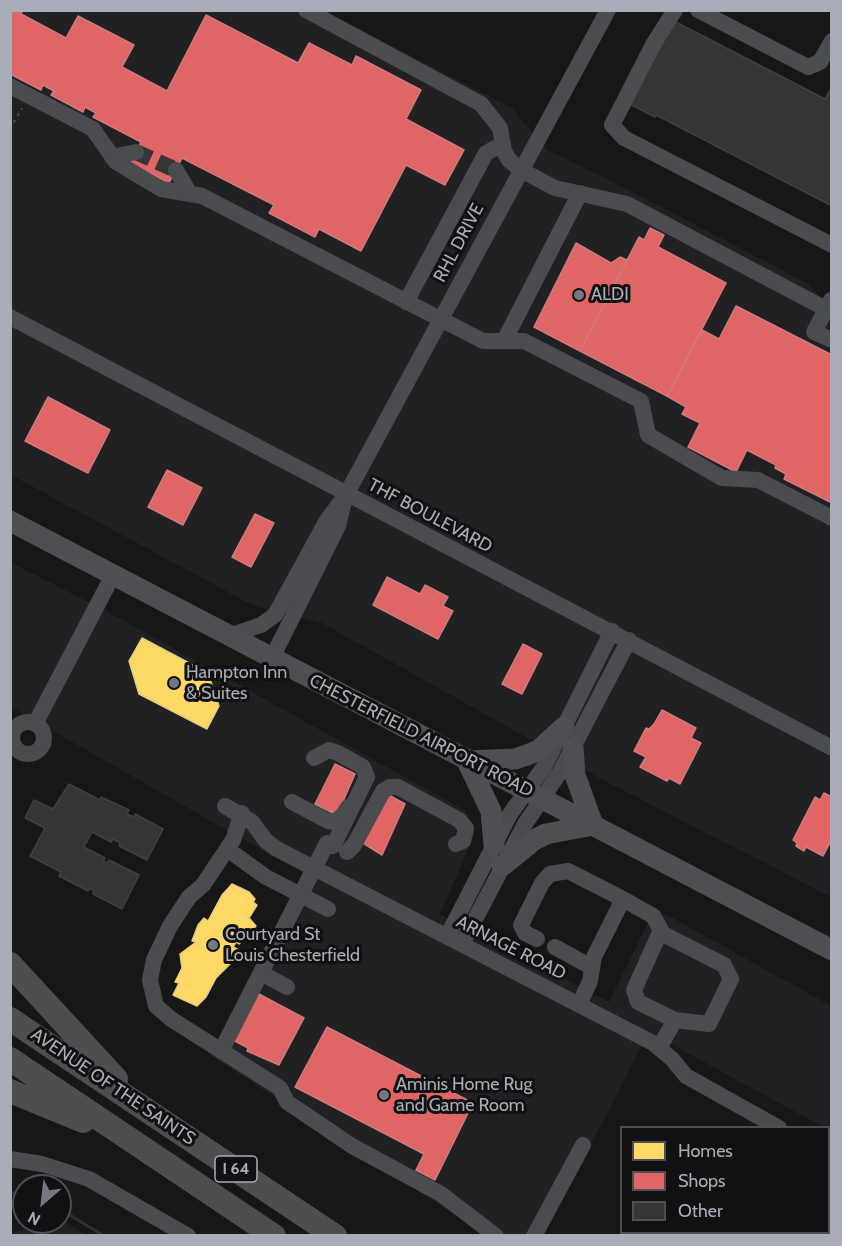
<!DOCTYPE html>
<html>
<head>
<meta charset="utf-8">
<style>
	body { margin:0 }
	#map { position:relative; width:842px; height:1246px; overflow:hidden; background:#171717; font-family:Cabin,sans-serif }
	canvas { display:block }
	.frame { position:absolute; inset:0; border:12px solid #a8adb8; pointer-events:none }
	.legend { position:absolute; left:620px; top:1126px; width:210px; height:108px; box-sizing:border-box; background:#111113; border:2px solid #4d4f55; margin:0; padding:8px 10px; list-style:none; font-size:18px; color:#a8adb8 }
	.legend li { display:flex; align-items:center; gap:12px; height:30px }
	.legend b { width:30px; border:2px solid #4d4f55 }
	.north { position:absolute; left:12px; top:1174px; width:60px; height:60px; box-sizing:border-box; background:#111113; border:2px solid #4d4f55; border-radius:50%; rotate:208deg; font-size:16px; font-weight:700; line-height:24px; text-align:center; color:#a8adb8 }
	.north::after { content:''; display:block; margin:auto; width:21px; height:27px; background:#757880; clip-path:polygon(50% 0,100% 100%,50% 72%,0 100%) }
</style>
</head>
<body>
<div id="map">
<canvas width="842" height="1246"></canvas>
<div class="frame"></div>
<ul class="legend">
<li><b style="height:16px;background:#ffd966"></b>Homes</li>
<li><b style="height:16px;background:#e06666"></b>Shops</li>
<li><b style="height:16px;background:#353536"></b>Other</li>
</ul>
<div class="north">N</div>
</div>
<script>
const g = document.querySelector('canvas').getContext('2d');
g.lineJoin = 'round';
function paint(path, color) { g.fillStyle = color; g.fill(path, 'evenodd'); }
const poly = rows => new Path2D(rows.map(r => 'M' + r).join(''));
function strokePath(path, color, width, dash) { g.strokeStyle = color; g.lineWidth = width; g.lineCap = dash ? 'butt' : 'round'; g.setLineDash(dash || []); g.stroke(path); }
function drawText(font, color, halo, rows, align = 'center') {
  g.font = font + ' Cabin,sans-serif'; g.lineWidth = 6; g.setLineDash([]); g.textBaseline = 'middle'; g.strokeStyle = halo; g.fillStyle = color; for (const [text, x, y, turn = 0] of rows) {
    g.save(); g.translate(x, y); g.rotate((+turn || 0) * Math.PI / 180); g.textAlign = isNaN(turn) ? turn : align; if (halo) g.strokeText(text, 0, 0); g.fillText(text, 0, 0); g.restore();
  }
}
paint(poly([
	[10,11,325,11,512,108,547,150,600,175,809,284,832,312,831,897,601,779,322,623,254,606,11,475],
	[10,562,110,613,466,811,475,834,440,914,609,1002,655,908,831,1006,831,1132,828,1128,823,1127,649,1032,544,1235,486,1235,210,1055,304,874,11,707],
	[60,1218,85,1235,11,1235,11,1233,41,1222,60,1222]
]), '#212123');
const homes = poly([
	[142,638,208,673,219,706,207,729,139,694,129,661,142,638],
	[232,884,249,892,255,899,253,902,257,905,249,918,256,926,239,944,236,942,233,947,239,950,234,960,216,978,206,997,197,1006,173,995,179,983,175,982,182,968,180,954,196,942,192,941,198,925,204,918,208,921,222,895,232,884]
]);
paint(homes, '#ffd966');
strokePath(homes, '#e5cc7f', 1.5);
const shops = poly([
	[10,10,23,10,21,14,66,38,78,16,134,45,122,67,167,91,206,15,298,63,309,43,352,65,356,56,421,90,406,119,464,150,445,185,406,165,361,251,319,229,315,237,269,213,274,205,182,158,169,183,130,163,141,142,93,117,96,113,85,107,83,112,51,95,54,91,43,85,41,90,10,74,10,10],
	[650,228,664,235,658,247,726,283,667,396,580,351,639,237,644,240,650,228],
	[576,243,611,263,620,257,627,260,580,351,534,327,576,243],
	[736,306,832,355,832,503,784,479,786,474,775,468,776,465,747,450,736,472,688,447,700,423,682,414,686,407,667,396,702,330,719,339,736,306],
	[48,397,110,430,88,473,25,441,48,397],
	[167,470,202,488,183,525,148,507,167,470],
	[255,514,274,523,251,567,232,557,255,514],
	[387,577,420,594,425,585,448,597,443,606,453,611,438,639,373,605,387,577],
	[523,644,542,654,522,694,502,684,523,644],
	[662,710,696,728,691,738,701,743,680,784,669,778,667,781,640,767,646,757,634,751,646,728,649,729,654,724,662,710],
	[335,764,355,774,337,815,315,804,335,764],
	[824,793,832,797,832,839,823,856,806,847,804,851,796,846,797,843,793,840,815,797,820,800,824,793],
	[387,794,405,804,382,855,363,843,387,794],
	[257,993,304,1018,279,1065,247,1051,248,1048,233,1040,257,993],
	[327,1027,473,1103,435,1180,416,1170,424,1154,295,1087,327,1027]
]);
paint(shops, '#e06666');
strokePath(shops, '#cf7b7f', 1.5);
strokePath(poly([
	[10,1193,24,1194],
	[60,1209,104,1236]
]), '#2a3239', 3);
const building = poly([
	[674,21,825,99,832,87,832,206,656,115,655,117,630,104,674,21],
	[69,784,100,800,101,797,129,810,127,814,134,817,135,814,163,829,147,860,119,846,120,843,113,839,111,842,92,832,84,847,105,858,103,861,107,863,109,860,139,875,122,909,93,894,94,891,89,888,88,891,59,876,61,872,30,856,45,828,25,818,34,800,53,809,69,784]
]);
paint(building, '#353536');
strokePath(building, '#3f4043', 1.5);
strokePath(poly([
	[136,152,176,170]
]), '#343537', 16, [16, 8]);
strokePath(poly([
	[10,129,22,108]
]), '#4d4e52', 2, [3, 4.5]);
strokePath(poly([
	[306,10,481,104,500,128,504,151,509,160,521,170,555,188,627,204,826,309],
	[675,10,654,43,612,125,624,138,832,245],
	[698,10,808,67,820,62,832,41],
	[10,86,93,129,116,162,161,189,202,196,483,341,524,341,641,401,648,435,722,478,758,480,832,518],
	[112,157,136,152],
	[176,170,190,194],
	[831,300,814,332,832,340],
	[406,302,486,153,503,144],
	[10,317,832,748],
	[504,341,580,193],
	[229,636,261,625,275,615,327,520,346,495,608,10],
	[272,658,338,526,344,501],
	'12 738a16 16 0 1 1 32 0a16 16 0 1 1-32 0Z',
	[35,724,113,575],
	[314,758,329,750,338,753,363,767,367,777,333,846],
	[292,802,328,821,334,822,343,815,348,807],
	[225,806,252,822,266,841,277,849,653,1043,672,1059,686,1076,779,1128],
	[242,813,233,840,203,885,189,897,170,926,154,960,150,980,156,1006,171,1019,280,1088,287,1102,352,1146,441,1194,496,1236],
	[227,849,266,877,328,909],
	[347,852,354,845,383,791,390,787,398,787,459,820,466,828,463,841,456,844],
	[623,899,653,916,661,930,634,990,638,1002,675,1020,659,1048],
	[661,933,724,965,731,979,709,1024,675,1020],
	[447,937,510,814,544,767,612,631],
	[537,939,525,933,521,925,542,883,550,874,568,871,623,899,594,957,590,981,579,1005],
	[462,944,525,824,560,772,629,640],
	[555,947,591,967],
	[261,973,287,987],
	[221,1051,327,843],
	[828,1154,832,1156],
	[10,1159,42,1164,89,1179,188,1236],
	[662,1232,668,1236],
	[534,1236,583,1145]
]), '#4b4c50', 16);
strokePath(poly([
	[10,521,832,950],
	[573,747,575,775,593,825],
	[467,761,491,811,494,845],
	[468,761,515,759,527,755,539,750,564,727],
	[502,866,534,840,546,834,593,825]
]), '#4d4f52', 21);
strokePath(poly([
	[10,964,116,1079],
	[10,1019,335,1236],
	[10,1059,274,1236],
	[10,1091,83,1121]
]), '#4e4e51', 24);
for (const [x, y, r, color] of [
	[579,295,6,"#757880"],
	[174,683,6,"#757880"],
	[213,945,6,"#757880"],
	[384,1095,6,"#757880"]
]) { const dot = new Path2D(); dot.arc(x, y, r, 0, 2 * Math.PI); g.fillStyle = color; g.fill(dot); strokePath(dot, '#111113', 2); }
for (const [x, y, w] of [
	[236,1169,42]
]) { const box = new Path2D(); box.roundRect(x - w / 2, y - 13, w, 26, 4.5); g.fillStyle = '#111113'; g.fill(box); strokePath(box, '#a8adb8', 1.5); }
drawText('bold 16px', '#a8adb8', null, [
	["I 64",236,1169]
]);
drawText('18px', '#a8adb8', '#111113', [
	["RHL DRIVE",459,243,-62],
	["THF BOULEVARD",430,516,28],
	["CHESTERFIELD AIRPORT ROAD",421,736,27],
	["ARNAGE ROAD",511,948,27],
	["AVENUE OF THE SAINTS",113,1087,34]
]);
drawText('18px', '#a8adb8', '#111113', [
	["ALDI",591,295],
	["Hampton Inn",186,673],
	["& Suites",186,694],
	["Courtyard St",225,935],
	["Louis Chesterfield",225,956],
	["Aminis Home Rug",396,1085],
	["and Game Room",396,1106]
], 'left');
</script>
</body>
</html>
